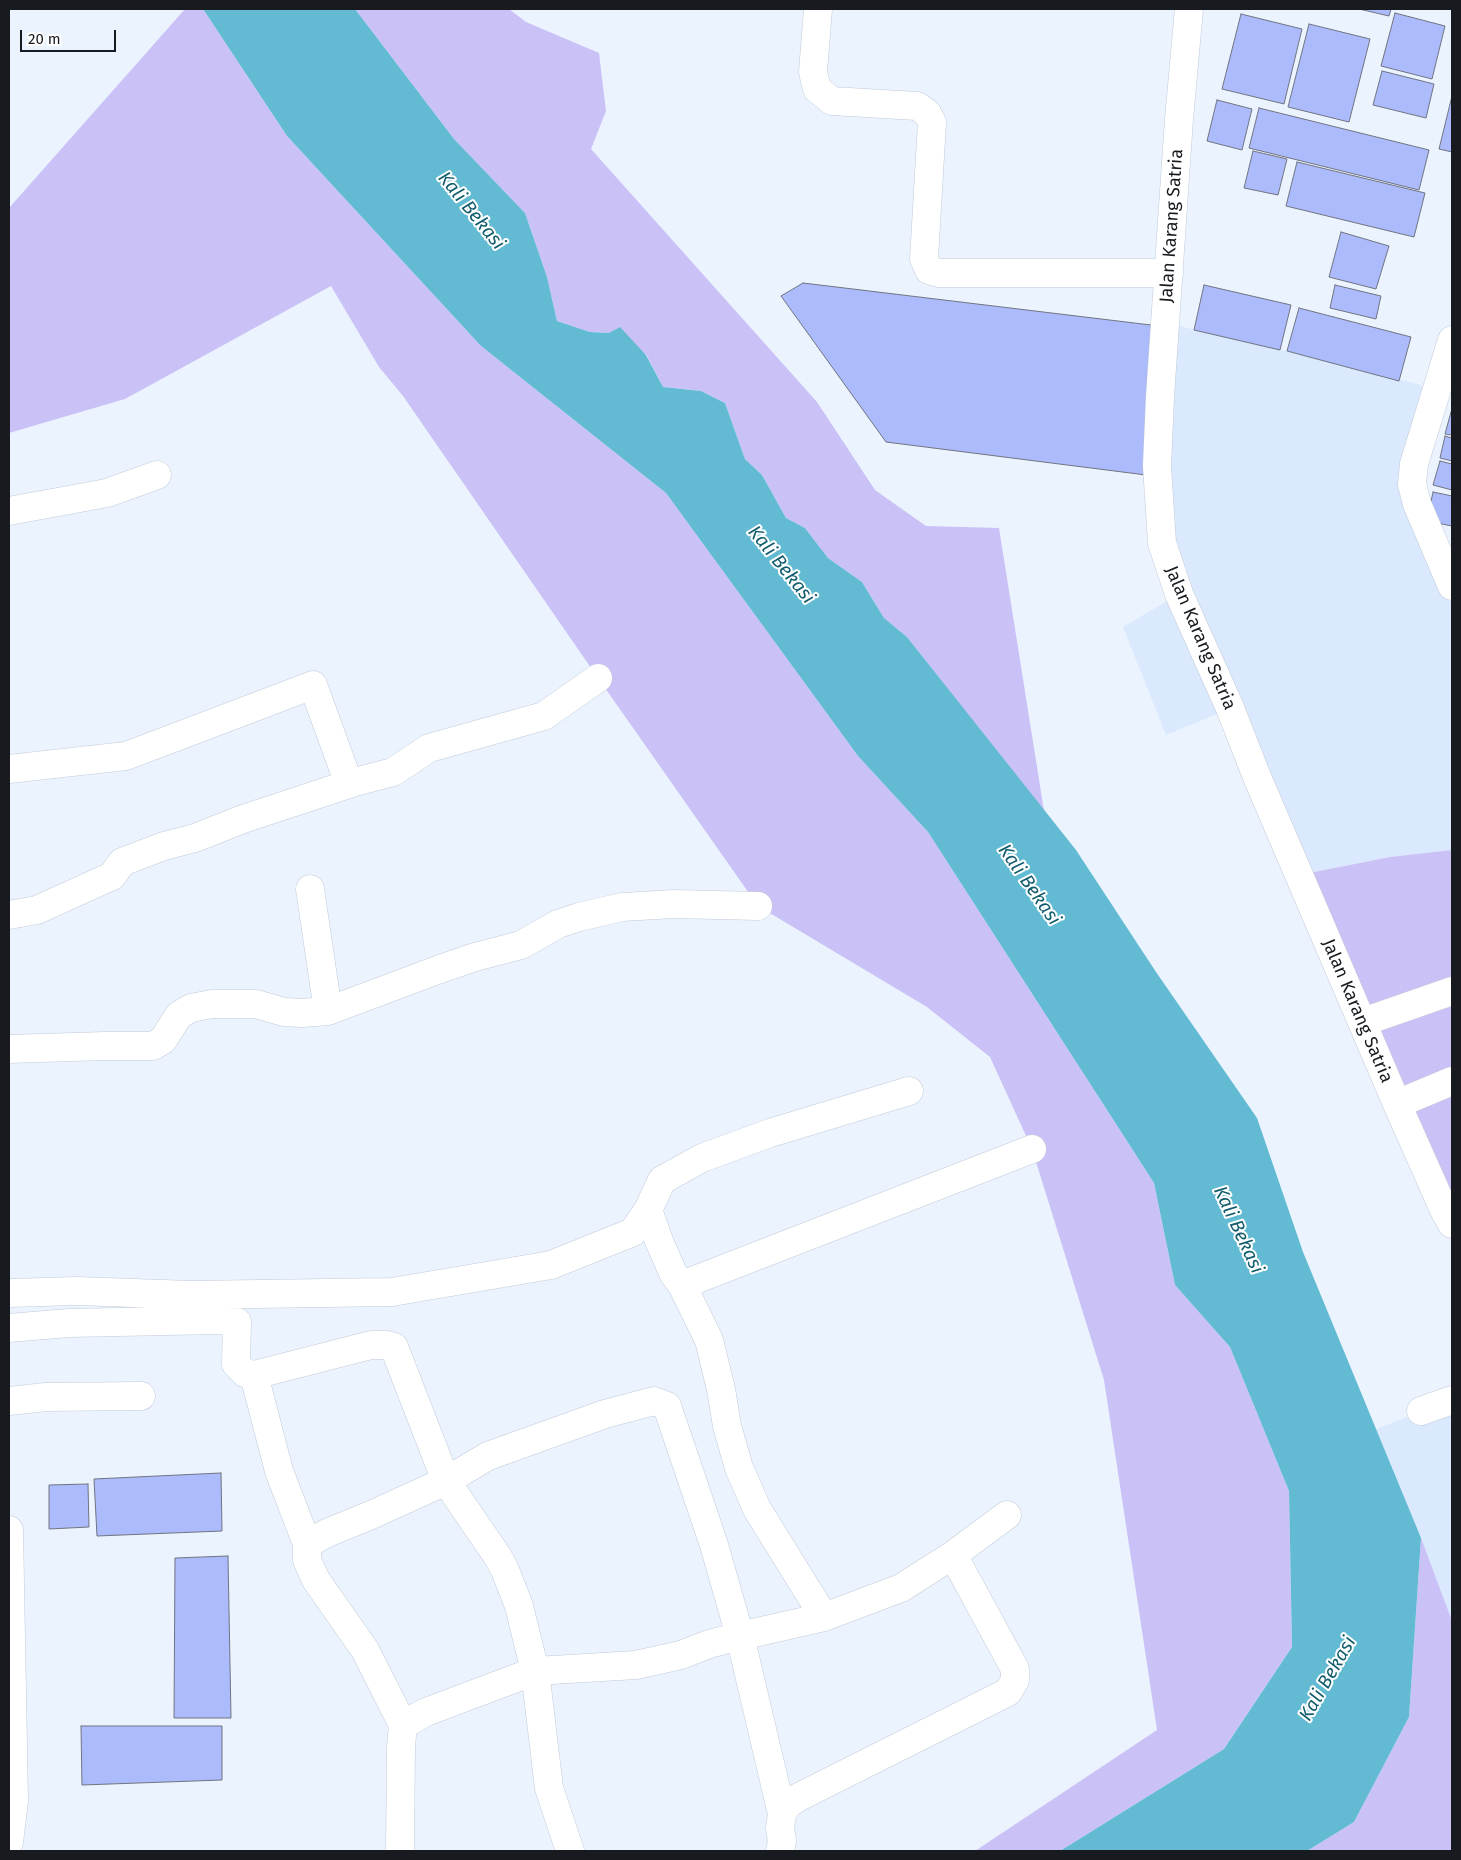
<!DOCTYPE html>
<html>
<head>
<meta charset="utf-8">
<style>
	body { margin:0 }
	#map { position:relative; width:1461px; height:1860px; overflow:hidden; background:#ebf3fe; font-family:"Fira Sans",sans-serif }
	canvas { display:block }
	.frame { position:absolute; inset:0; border:10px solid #171b1f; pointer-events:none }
	.scale { position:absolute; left:20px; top:30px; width:96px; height:22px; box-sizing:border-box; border:2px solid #171b1f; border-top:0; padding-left:6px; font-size:15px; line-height:18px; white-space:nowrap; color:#171b1f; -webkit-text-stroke:4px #fff; paint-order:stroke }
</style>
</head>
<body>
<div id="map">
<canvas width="1461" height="1860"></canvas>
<div class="frame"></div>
<div class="scale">20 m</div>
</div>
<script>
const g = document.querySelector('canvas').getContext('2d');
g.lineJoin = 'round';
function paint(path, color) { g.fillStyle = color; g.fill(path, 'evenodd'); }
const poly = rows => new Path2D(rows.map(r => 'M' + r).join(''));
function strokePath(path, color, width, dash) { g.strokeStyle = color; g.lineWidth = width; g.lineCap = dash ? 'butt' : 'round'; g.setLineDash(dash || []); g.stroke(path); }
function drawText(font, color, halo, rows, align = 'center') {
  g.font = font + ' "Fira Sans",sans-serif'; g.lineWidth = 4; g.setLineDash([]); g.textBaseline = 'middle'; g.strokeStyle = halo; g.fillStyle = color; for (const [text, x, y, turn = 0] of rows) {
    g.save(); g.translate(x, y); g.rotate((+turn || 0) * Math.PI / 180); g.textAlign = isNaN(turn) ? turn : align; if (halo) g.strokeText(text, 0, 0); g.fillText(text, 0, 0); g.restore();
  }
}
paint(poly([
	[1166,323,1287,351,1437,389,1414,464,1452,586,1452,850,1390,857,1299,875,1229,709,1166,735,1123,627,1179,594,1162,543],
	[1452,1400,1452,1623,1376,1429]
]), '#dae9fd');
paint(poly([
	[185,9,203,9,287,136,481,346,666,493,858,756,928,832,1154,1183,1175,1285,1230,1347,1289,1491,1292,1647,1224,1749,1060,1851,975,1851,1157,1730,1104,1380,1032,1149,990,1057,927,1007,758,906,598,678,403,396,379,367,331,286,125,399,9,433,9,208],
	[355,9,509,9,526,22,599,53,606,111,591,149,817,402,875,490,926,526,999,528,1044,811,907,637,884,618,862,582,828,558,805,528,786,518,762,475,745,459,725,403,701,391,663,387,646,354,609,333,590,332,557,321,547,277,525,213,454,139],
	[1452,850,1452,1209,1299,875,1390,857],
	[1421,1538,1452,1621,1452,1851,1307,1851,1354,1822,1409,1717]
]), '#cac2f6');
paint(poly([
	[203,9,355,9,454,139,525,213,547,277,557,321,590,332,609,333,620,327,646,355,663,387,701,391,725,403,745,459,762,475,786,518,805,528,828,558,862,582,884,618,907,637,1076,850,1156,972,1257,1118,1303,1252,1421,1538,1409,1717,1354,1822,1307,1851,1060,1851,1224,1749,1292,1647,1289,1491,1230,1347,1175,1285,1154,1183,928,832,858,756,666,493,481,346,287,136]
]), '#62bbd3');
const building = poly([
	[1359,9,1391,9,1389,16,1359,9],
	[1395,13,1445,26,1432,79,1381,66,1395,13],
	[1241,14,1302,29,1284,104,1222,89,1241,14],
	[1309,24,1370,39,1349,122,1288,107,1309,24],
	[1382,71,1434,84,1426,118,1373,105,1382,71],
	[1452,96,1452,152,1439,149,1452,96],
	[1217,100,1252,109,1242,150,1207,141,1217,100],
	[1259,108,1429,150,1419,190,1249,148,1259,108],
	[1253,151,1287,159,1278,195,1244,188,1253,151],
	[1297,162,1425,193,1414,237,1286,206,1297,162],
	[1341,232,1389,246,1376,289,1329,277,1341,232],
	[803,283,1151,325,1146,475,886,442,781,296,803,283],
	[1204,285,1291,305,1280,350,1194,330,1204,285],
	[1335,285,1381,296,1376,319,1330,308,1335,285],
	[1299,308,1411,337,1399,381,1287,351,1299,308],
	[1451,412,1452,412,1452,435,1445,434,1451,412],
	[1445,436,1452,438,1452,461,1440,458,1445,436],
	[1440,461,1452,464,1452,490,1433,485,1440,461],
	[1433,492,1452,496,1452,526,1427,521,1433,492],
	[221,1473,222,1531,97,1536,94,1479,221,1473],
	[88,1484,89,1527,49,1529,49,1485,88,1484],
	[228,1556,231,1718,174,1718,175,1558,228,1556],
	[81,1726,222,1726,222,1780,82,1785,81,1726]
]);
paint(building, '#abbbfb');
strokePath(building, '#707481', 1);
const minor = poly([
	[818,9,813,72,817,89,832,101,917,106,927,113,932,122,924,259,929,270,939,273,1169,273],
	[1189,9,1179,119,1160,397,1157,466,1162,543,1179,594,1230,708,1257,777,1397,1104,1445,1212,1452,1224],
	[1452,340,1414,464,1412,484,1417,504,1452,586],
	[9,511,107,493,157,475],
	[9,769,126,756,313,685,349,784],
	[310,889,328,1011],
	[9,915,37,910,112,876,122,862,164,846,195,838,243,819,355,782,393,772,429,748,544,716,598,678],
	[1363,1022,1452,991],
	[9,1049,105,1046,153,1046,163,1040,179,1015,191,1008,212,1004,256,1004,284,1012,302,1013,328,1011,440,969,475,957,521,945,558,924,579,917,622,907,674,904,758,906],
	[1397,1104,1452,1081],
	[648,1210,659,1241,673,1273,682,1285,709,1340,721,1389,727,1426,739,1468,757,1509,824,1617],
	[682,1285,1032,1149],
	[9,1293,77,1291,191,1295,392,1292,551,1265,633,1232,648,1210,662,1180,702,1158,770,1133,909,1091],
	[9,1328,69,1323,219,1320,237,1322,236,1364,245,1373,254,1375,371,1345,387,1345,394,1347,446,1481,498,1557,505,1570,519,1606,535,1671,549,1788,570,1851],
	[254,1375,279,1471,307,1544],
	[9,1401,46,1397,141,1396],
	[1421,1411,1452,1400],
	[403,1725,365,1650,316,1580,307,1560,307,1544,327,1533,371,1515,446,1481,488,1456,605,1414,654,1401,667,1406,714,1545,740,1636,782,1814],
	[400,1851,401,1746,403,1725,426,1712,535,1671,636,1665,681,1655,709,1644,740,1636,824,1617,901,1588,953,1555,1007,1515],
	[780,1851,782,1841,780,1828,782,1814,788,1804,799,1797,1008,1692,1015,1680,1015,1669,953,1555]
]);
const major = poly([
	[9,1530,14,1801,9,1842]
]);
strokePath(minor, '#c1cbd8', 29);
strokePath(major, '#c1cbd8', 29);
strokePath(minor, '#fff', 28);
strokePath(major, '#fff', 28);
drawText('18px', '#171b1f', '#fff', [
	["Jalan Karang Satria",1172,226,-86],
	["Jalan Karang Satria",1200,638,67],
	["Jalan Karang Satria",1357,1011,67]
]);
drawText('italic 19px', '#115c6d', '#fff', [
	["Kali Bekasi",471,211,51],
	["Kali Bekasi",781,565,51],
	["Kali Bekasi",1029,885,55],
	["Kali Bekasi",1238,1230,65],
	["Kali Bekasi",1328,1679,-60]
]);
</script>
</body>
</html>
